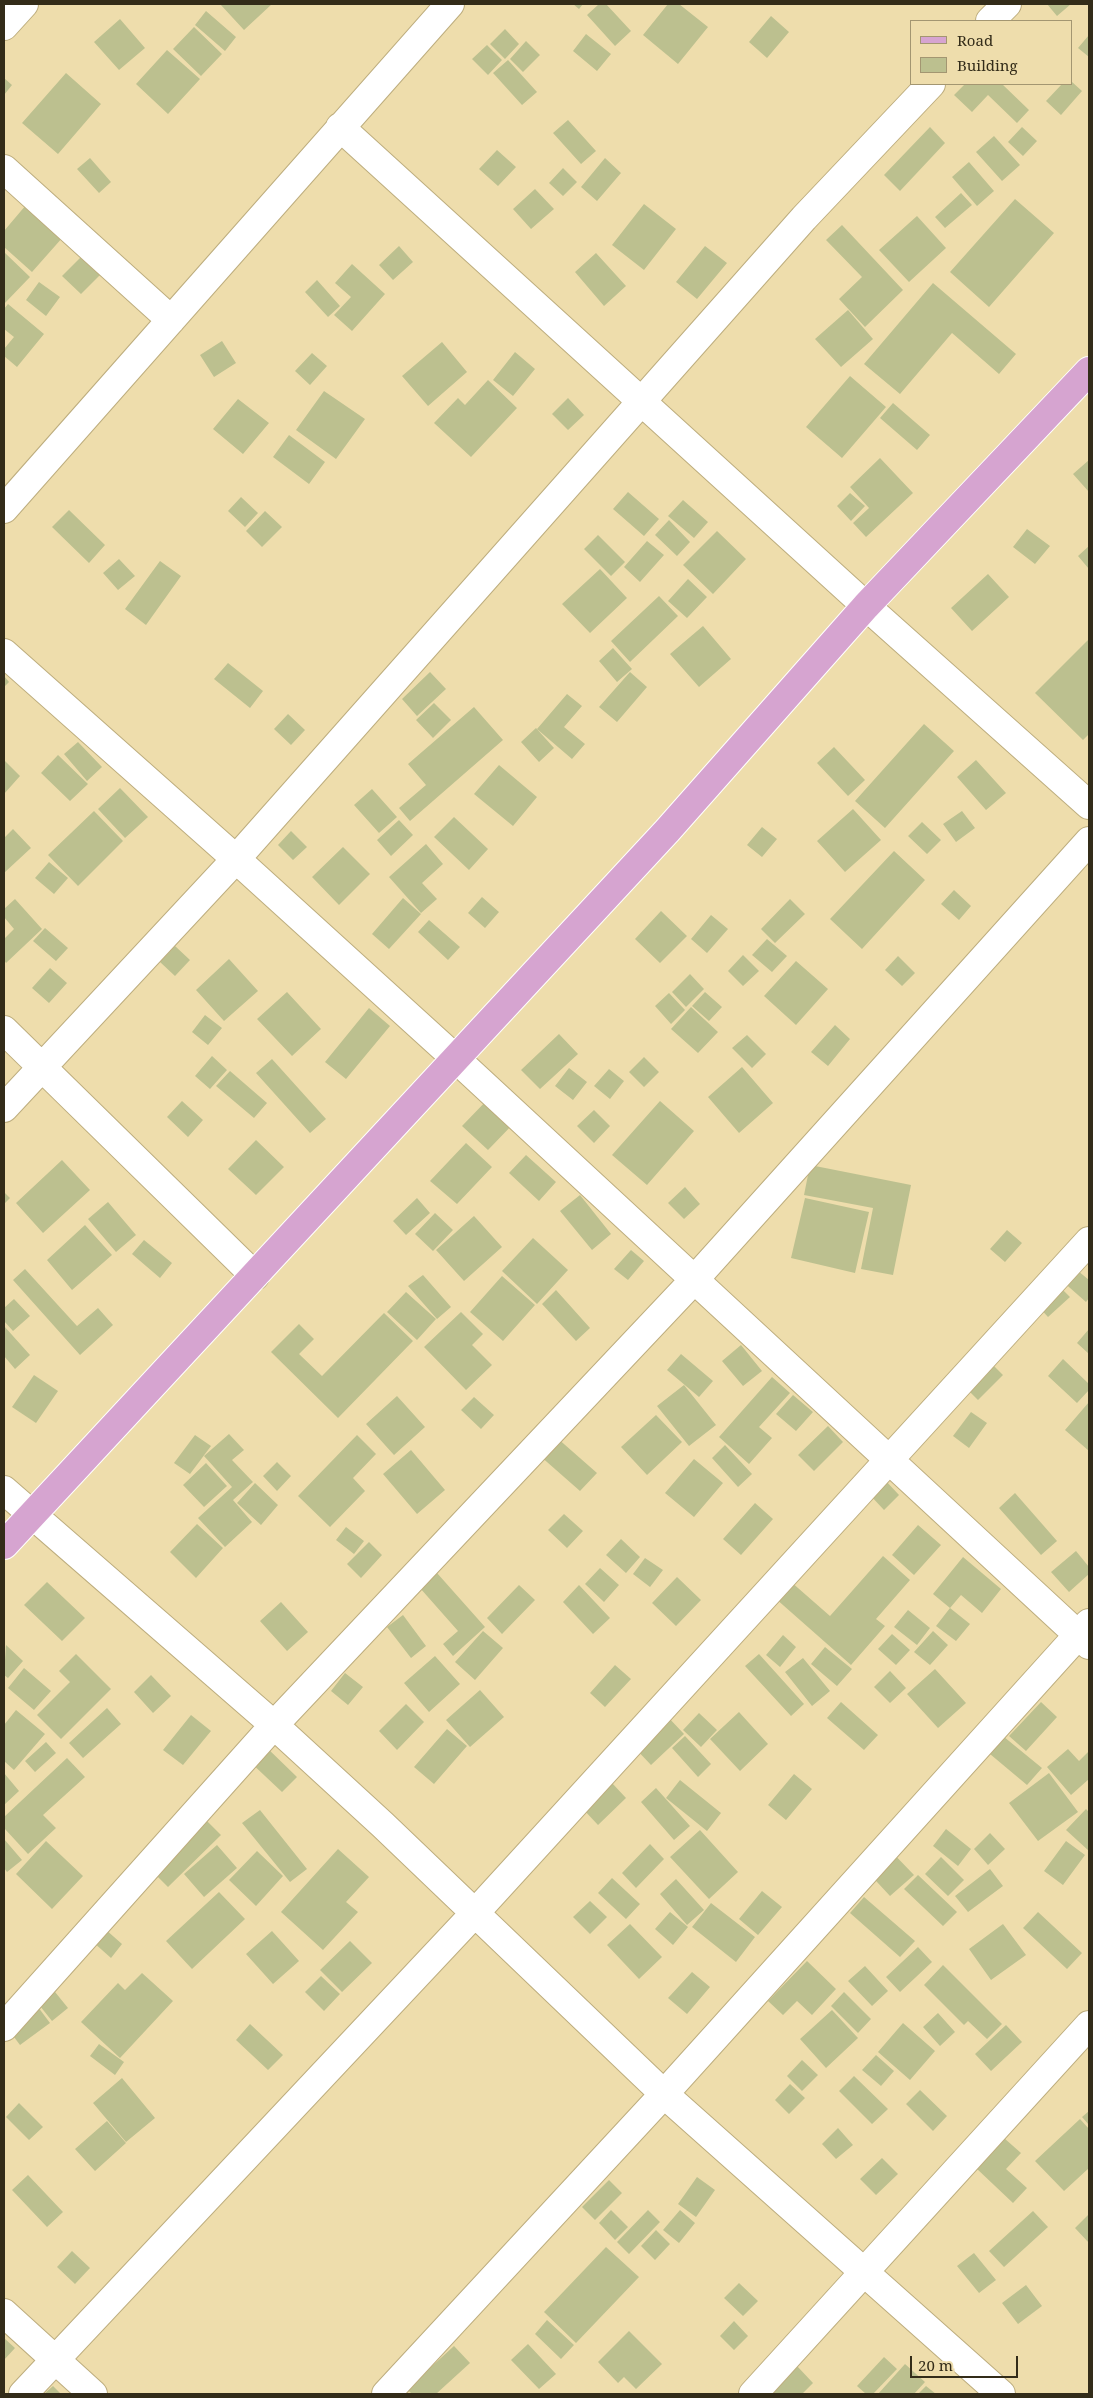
<!DOCTYPE html>
<html>
<head>
<meta charset="utf-8">
<style>
	body { margin:0 }
	#map { position:relative; width:1093px; height:2398px; overflow:hidden; background:#eeddac; font-family:"Noto Serif",serif }
	canvas { display:block }
	.frame { position:absolute; inset:0; border:5px solid #332c19; pointer-events:none }
	.legend { position:absolute; left:910px; top:20px; width:162px; height:65px; box-sizing:border-box; background:#eeddac; border:1px solid #a39671; margin:0; padding:6px 9px; list-style:none; font-size:15px; color:#332c19 }
	.legend li { display:flex; align-items:center; gap:10px; height:25px }
	.legend b { width:25px; border:1px solid #a39671 }
	.scale { position:absolute; left:910px; top:2356px; width:108px; height:22px; box-sizing:border-box; border:2px solid #332c19; border-top:0; padding-left:6px; font-size:15px; line-height:18px; white-space:nowrap; color:#332c19; -webkit-text-stroke:4px #eeddac; paint-order:stroke }
</style>
</head>
<body>
<div id="map">
<canvas width="1093" height="2398"></canvas>
<div class="frame"></div>
<ul class="legend">
<li><b style="height:6px;background:#d6a4d0"></b>Road</li>
<li><b style="height:14px;background:#bcc08f"></b>Building</li>
</ul>
<div class="scale">20 m</div>
</div>
<script>
const g = document.querySelector('canvas').getContext('2d');
g.lineJoin = 'round';
function paint(path, color) { g.fillStyle = color; g.fill(path, 'evenodd'); }
const poly = rows => new Path2D(rows.map(r => 'M' + r).join(''));
function strokePath(path, color, width, dash) { g.strokeStyle = color; g.lineWidth = width; g.lineCap = dash ? 'butt' : 'round'; g.setLineDash(dash || []); g.stroke(path); }
paint(poly([
	[220,4,272,4,244,30],
	[573,4,583,4,579,9],
	[599,4,606,4,631,31,615,46,587,15],
	[668,4,679,4,708,27,678,64,643,35],
	[1047,4,1071,4,1057,16],
	[206,11,236,37,225,51,195,25],
	[771,16,789,32,767,58,749,42],
	[120,19,145,48,119,70,94,42],
	[194,27,222,54,201,76,173,49],
	[505,29,519,44,505,59,490,44],
	[586,34,611,54,597,71,573,51],
	[1089,35,1089,57,1078,48],
	[526,41,540,55,523,72,510,59],
	[487,45,502,60,488,75,472,59],
	[167,50,200,79,168,114,136,84],
	[508,60,537,92,522,105,493,73],
	[66,73,101,104,58,154,22,123],
	[4,78,12,85,4,95],
	[1072,82,1082,91,1061,115,1046,101,1062,84,1072,84],
	[965,84,1002,84,1029,110,1017,123,988,95,972,112,954,95],
	[568,120,596,151,581,164,553,133],
	[930,127,945,143,900,191,884,175],
	[1022,127,1037,141,1023,156,1008,142],
	[994,136,1020,165,1002,181,976,152],
	[497,150,516,167,498,186,479,169],
	[90,158,111,182,99,193,77,169],
	[605,158,621,173,597,201,581,187],
	[969,162,994,191,977,206,952,177],
	[563,168,577,182,563,196,549,183],
	[535,189,554,209,531,229,513,209],
	[961,193,972,205,945,228,935,217],
	[1015,199,1054,233,989,307,950,272],
	[644,204,676,229,644,270,612,245],
	[26,205,63,237,32,272,4,247,4,231],
	[917,216,946,248,909,282,879,250],
	[842,225,903,290,865,327,839,299,862,277,826,240],
	[399,246,413,262,393,280,379,265],
	[705,246,727,263,697,299,676,282],
	[4,252,30,277,4,304],
	[596,253,626,286,604,306,575,272],
	[84,254,103,272,81,294,62,276],
	[352,264,385,294,352,331,334,315,351,297,335,283],
	[317,280,340,306,328,317,305,292],
	[39,282,60,297,46,316,26,300],
	[933,283,1016,354,999,374,952,333,900,394,864,364],
	[8,304,44,334,17,367,4,356,4,349,14,337,4,329,4,309],
	[848,310,873,339,841,367,815,339],
	[222,341,236,363,214,377,200,355],
	[442,342,467,372,428,406,402,376],
	[515,352,535,369,513,396,493,380],
	[312,353,327,366,310,385,295,371],
	[850,376,886,407,842,458,806,427],
	[488,380,517,408,471,457,434,423,458,398,465,405],
	[324,391,365,419,336,459,296,430],
	[568,398,584,415,568,430,552,414],
	[238,399,269,423,243,454,213,429],
	[893,403,930,435,917,450,880,418],
	[289,435,325,462,309,484,273,457],
	[880,458,913,493,866,537,853,523,869,508,850,487],
	[1089,460,1089,492,1073,474],
	[628,492,659,519,644,536,613,509],
	[850,493,865,506,851,521,837,506],
	[241,497,258,513,245,527,228,511],
	[683,500,708,522,694,538,668,516],
	[69,510,105,545,89,563,52,527],
	[265,511,282,527,262,547,246,531],
	[669,520,690,542,677,556,655,535],
	[1027,529,1050,546,1035,564,1013,547],
	[717,531,746,559,713,594,683,565],
	[598,535,625,562,611,576,584,549],
	[647,541,664,555,640,582,624,567],
	[1089,546,1089,569,1078,556],
	[119,559,135,576,118,590,103,573],
	[160,561,181,576,146,625,125,609],
	[600,569,627,598,590,633,562,604],
	[988,574,1009,597,972,631,951,608],
	[688,579,707,597,687,618,668,601],
	[659,596,678,616,630,662,611,641],
	[703,626,731,659,699,687,670,654],
	[1089,639,1089,734,1083,740,1035,693],
	[613,648,632,669,617,682,599,661],
	[228,663,263,691,250,708,214,679],
	[430,672,446,689,417,716,402,699],
	[630,672,647,687,617,722,599,707],
	[4,676,9,682,4,687],
	[567,694,582,706,564,727,585,744,572,759,537,729],
	[434,703,451,720,433,738,416,720],
	[474,707,503,740,410,821,399,808,426,785,408,764],
	[288,714,305,730,291,745,274,729],
	[924,724,954,751,885,828,855,801],
	[536,728,554,748,539,762,521,742],
	[78,742,102,767,87,781,64,754],
	[834,747,865,780,848,796,817,763],
	[58,755,88,784,70,801,41,773],
	[4,760,20,776,4,794],
	[976,760,1006,793,986,810,957,777],
	[499,765,537,797,513,826,474,794],
	[120,788,148,817,125,838,98,809],
	[372,789,397,817,379,833,354,805],
	[853,809,881,840,845,872,817,841],
	[94,811,123,841,78,886,48,855],
	[962,811,975,828,956,842,943,824],
	[454,817,488,849,469,870,434,837],
	[399,820,413,835,391,856,377,840],
	[922,822,941,840,927,854,908,836],
	[762,827,777,839,762,857,747,845],
	[13,829,31,848,4,873,4,838],
	[291,831,307,847,293,860,278,845],
	[426,844,443,864,422,883,437,899,421,913,389,877],
	[343,847,370,874,339,905,312,877],
	[894,851,925,880,862,949,830,919],
	[49,862,68,878,54,894,35,878],
	[954,890,971,906,959,920,941,904],
	[482,897,499,912,485,928,468,913],
	[403,898,421,914,389,949,372,934],
	[15,899,42,929,6,963,4,960,4,939,14,929,4,917,4,909],
	[790,899,805,914,775,943,761,929],
	[661,911,687,936,660,963,635,939],
	[711,915,728,929,707,953,691,939],
	[429,920,460,947,448,960,418,932],
	[45,928,68,948,56,961,33,941],
	[767,939,787,956,772,972,752,955],
	[175,946,190,960,175,976,160,962],
	[743,955,759,971,743,986,728,971],
	[898,956,915,973,902,986,885,970],
	[229,959,258,991,224,1021,196,990],
	[796,961,828,989,796,1025,764,996],
	[50,968,67,983,49,1003,32,988],
	[690,974,704,989,686,1007,672,992],
	[287,992,321,1029,292,1056,257,1019],
	[705,992,722,1007,709,1021,692,1006],
	[669,993,685,1010,671,1024,655,1006],
	[691,1007,718,1032,698,1053,671,1029],
	[369,1008,390,1026,346,1079,325,1062],
	[205,1015,222,1028,208,1045,192,1032],
	[835,1025,850,1039,828,1066,811,1052],
	[559,1034,578,1054,540,1089,521,1070],
	[747,1035,766,1054,752,1068,732,1048],
	[212,1056,227,1070,210,1089,195,1076],
	[644,1057,659,1072,644,1087,629,1072],
	[272,1059,326,1119,310,1133,256,1073],
	[742,1067,773,1103,739,1133,708,1097],
	[569,1068,587,1082,573,1100,555,1086],
	[609,1069,624,1081,610,1099,594,1086],
	[230,1071,267,1103,254,1118,216,1086],
	[490,1097,516,1121,488,1150,462,1126],
	[182,1101,203,1120,188,1137,167,1117],
	[660,1101,694,1131,647,1185,612,1155],
	[594,1110,610,1126,594,1143,577,1126],
	[256,1140,284,1167,256,1195,228,1169],
	[466,1143,492,1167,457,1204,430,1181],
	[526,1155,556,1182,539,1201,509,1173],
	[62,1160,90,1190,43,1233,16,1203],
	[810,1165,911,1185,893,1275,861,1269,873,1208,804,1195],
	[685,1187,700,1204,684,1219,668,1203],
	[4,1192,10,1198,4,1204],
	[580,1195,611,1234,592,1250,560,1211],
	[417,1198,430,1213,406,1235,393,1221],
	[805,1198,869,1212,855,1273,791,1258],
	[108,1202,136,1235,116,1252,88,1219],
	[435,1213,453,1230,433,1251,415,1234],
	[474,1216,502,1247,464,1281,436,1250],
	[85,1225,112,1255,72,1290,47,1260],
	[1007,1230,1022,1243,1005,1262,990,1249],
	[533,1238,568,1270,537,1304,502,1271],
	[144,1240,172,1263,160,1278,132,1254],
	[631,1250,644,1261,628,1280,614,1269],
	[1072,1266,1089,1280,1089,1298,1086,1302,1061,1280],
	[25,1269,77,1326,98,1308,113,1325,80,1355,13,1280],
	[423,1275,451,1307,437,1319,408,1286],
	[502,1276,535,1305,503,1341,470,1312],
	[1059,1286,1070,1297,1048,1317,1038,1306],
	[556,1290,590,1328,576,1341,542,1304],
	[406,1292,436,1319,417,1340,387,1312],
	[14,1299,30,1316,13,1331,4,1321,4,1308],
	[461,1312,483,1334,472,1345,492,1365,466,1390,424,1347],
	[384,1313,413,1341,338,1418,271,1352,299,1324,314,1339,299,1354,322,1376],
	[4,1326,30,1355,15,1369,4,1356],
	[1089,1329,1089,1354,1077,1343],
	[741,1345,762,1371,743,1386,722,1361],
	[681,1354,713,1381,699,1397,667,1370],
	[1063,1359,1089,1384,1089,1390,1077,1403,1048,1376],
	[990,1362,1003,1375,978,1400,965,1387],
	[34,1375,58,1391,36,1423,12,1407],
	[772,1377,790,1393,759,1427,772,1438,749,1464,719,1437],
	[684,1385,716,1425,689,1446,657,1406],
	[793,1395,813,1412,796,1431,776,1414],
	[397,1396,425,1427,394,1455,366,1424],
	[474,1397,494,1415,481,1429,461,1410],
	[1089,1402,1089,1451,1065,1430],
	[971,1412,987,1423,969,1448,953,1436],
	[656,1415,682,1442,647,1475,621,1447],
	[828,1426,843,1442,814,1471,798,1455],
	[229,1434,244,1450,232,1460,253,1482,233,1500,252,1522,225,1547,198,1518,232,1487,204,1456],
	[195,1435,211,1446,190,1474,174,1463],
	[357,1435,376,1454,353,1478,365,1491,330,1527,298,1496],
	[556,1437,597,1473,580,1491,539,1455],
	[725,1445,752,1474,738,1487,712,1458],
	[411,1450,445,1490,417,1514,383,1474],
	[694,1459,723,1483,694,1517,665,1493],
	[277,1462,291,1476,277,1491,263,1476],
	[206,1463,227,1486,204,1507,183,1485],
	[885,1480,899,1495,884,1510,869,1494],
	[255,1483,278,1505,261,1525,237,1503],
	[1015,1493,1057,1541,1041,1555,999,1508],
	[755,1503,773,1519,741,1555,723,1539],
	[564,1514,583,1531,567,1548,548,1530],
	[197,1524,223,1548,196,1578,170,1552],
	[918,1525,941,1545,914,1575,892,1555],
	[346,1527,364,1541,354,1554,336,1540],
	[621,1539,640,1557,626,1573,606,1555],
	[369,1542,382,1555,361,1578,347,1564],
	[1076,1551,1089,1567,1089,1574,1069,1592,1051,1572],
	[883,1556,910,1580,876,1619,885,1626,851,1665,775,1598,790,1581,830,1616],
	[963,1557,1001,1589,982,1613,961,1595,950,1608,933,1594],
	[645,1558,663,1570,650,1587,633,1574],
	[600,1568,619,1585,604,1602,585,1584],
	[437,1573,485,1627,453,1656,443,1644,458,1631,420,1588],
	[677,1577,701,1600,676,1626,652,1603],
	[47,1582,85,1618,62,1641,24,1605],
	[519,1585,535,1600,502,1634,487,1618],
	[579,1585,610,1618,593,1634,563,1602],
	[281,1602,308,1632,287,1651,260,1621],
	[950,1608,970,1624,956,1641,936,1626],
	[908,1610,930,1628,917,1645,894,1627],
	[403,1615,426,1646,411,1658,387,1627],
	[483,1631,503,1648,475,1680,455,1662],
	[933,1631,948,1645,930,1665,914,1652],
	[892,1634,910,1650,896,1665,878,1649],
	[783,1635,796,1647,780,1667,766,1655],
	[6,1645,23,1661,8,1678,4,1675],
	[825,1647,852,1669,837,1686,811,1664],
	[76,1654,111,1689,61,1739,37,1715,70,1682,59,1671],
	[759,1654,804,1704,791,1716,745,1666],
	[435,1656,460,1684,429,1712,404,1683],
	[803,1658,830,1691,812,1706,785,1672],
	[615,1665,631,1679,605,1707,590,1693],
	[24,1668,51,1691,34,1710,8,1688],
	[935,1669,966,1703,938,1728,907,1694],
	[890,1671,906,1688,890,1703,874,1687],
	[345,1673,363,1687,348,1705,331,1691],
	[151,1675,171,1696,153,1713,134,1692],
	[480,1690,504,1717,470,1747,446,1720],
	[841,1702,878,1735,864,1750,827,1718],
	[1041,1702,1057,1717,1026,1751,1009,1736],
	[406,1704,424,1722,397,1750,379,1731],
	[107,1708,121,1724,83,1758,69,1743],
	[16,1710,45,1734,14,1770,4,1761,4,1725],
	[739,1712,768,1744,740,1771,710,1739],
	[699,1713,717,1730,701,1747,683,1730],
	[191,1715,211,1731,183,1765,163,1750],
	[667,1716,684,1734,651,1765,634,1747],
	[447,1729,467,1746,434,1784,414,1767],
	[998,1732,1042,1768,1027,1785,984,1749],
	[685,1736,711,1764,698,1777,672,1748],
	[46,1742,56,1753,35,1772,25,1761],
	[263,1744,297,1777,282,1792,248,1760],
	[1068,1749,1079,1761,1089,1751,1089,1779,1071,1795,1047,1767],
	[67,1758,85,1777,43,1815,56,1828,28,1854,4,1828,4,1817],
	[4,1773,19,1791,4,1805],
	[1049,1773,1078,1812,1038,1841,1009,1803],
	[794,1774,812,1789,786,1820,768,1805],
	[680,1780,721,1813,707,1831,666,1798],
	[612,1783,626,1798,598,1825,583,1809],
	[656,1788,690,1826,674,1840,641,1802],
	[1086,1809,1089,1812,1089,1851,1066,1830],
	[260,1810,307,1869,290,1882,242,1823],
	[207,1821,221,1835,168,1887,154,1873],
	[946,1829,971,1849,958,1866,933,1846],
	[700,1830,738,1872,709,1899,670,1857],
	[990,1833,1005,1849,988,1865,974,1849],
	[4,1839,22,1860,7,1872,4,1868],
	[46,1841,83,1876,52,1909,16,1874],
	[1066,1841,1085,1855,1063,1885,1044,1871],
	[650,1844,664,1859,636,1888,622,1873],
	[217,1845,237,1868,204,1897,184,1874],
	[888,1848,914,1875,890,1896,865,1869],
	[338,1849,369,1877,346,1902,358,1912,323,1950,281,1912],
	[257,1851,283,1876,256,1906,229,1880],
	[941,1857,964,1880,948,1896,925,1874],
	[990,1869,1003,1886,968,1912,955,1896],
	[918,1875,957,1912,943,1926,904,1889],
	[612,1878,640,1904,626,1919,598,1893],
	[676,1879,704,1910,687,1925,660,1894],
	[762,1891,782,1907,758,1935,739,1919],
	[219,1892,245,1919,192,1969,166,1941],
	[864,1897,915,1941,900,1957,850,1913],
	[590,1901,607,1917,590,1934,573,1917],
	[711,1903,755,1937,736,1962,692,1927],
	[670,1912,688,1927,673,1945,655,1929],
	[1038,1912,1082,1953,1067,1969,1023,1928],
	[630,1924,662,1957,639,1979,607,1945],
	[1003,1924,1026,1955,991,1980,969,1949],
	[105,1929,122,1944,111,1958,93,1942],
	[272,1931,299,1961,273,1984,246,1954],
	[350,1941,372,1963,342,1992,320,1970],
	[918,1947,932,1962,900,1992,886,1977],
	[807,1961,836,1989,812,2015,797,2001,783,2015,768,2001],
	[943,1965,1002,2024,987,2039,968,2021,964,2025,924,1985],
	[865,1966,888,1991,872,2006,848,1981],
	[692,1972,710,1987,687,2014,668,1998],
	[142,1973,173,2001,120,2058,81,2022,118,1983,125,1990],
	[321,1976,340,1994,324,2011,305,1992],
	[51,1987,68,2008,52,2021,36,2001],
	[844,1992,871,2019,858,2033,831,2006],
	[35,2003,50,2023,20,2045,5,2025],
	[832,2010,858,2038,826,2068,800,2039],
	[938,2013,955,2032,940,2046,923,2027],
	[903,2023,935,2051,910,2080,878,2052],
	[250,2024,283,2055,268,2070,236,2040],
	[1006,2025,1022,2042,991,2071,975,2054],
	[99,2044,124,2062,115,2075,90,2056],
	[876,2055,894,2071,881,2086,862,2070],
	[802,2060,818,2075,802,2091,787,2076],
	[854,2076,888,2109,872,2124,839,2091],
	[122,2078,155,2118,126,2142,93,2103],
	[790,2084,805,2098,789,2114,775,2100],
	[920,2090,947,2116,933,2131,906,2104],
	[19,2103,43,2127,29,2140,6,2117],
	[1089,2111,1089,2125,1082,2117],
	[1080,2119,1089,2129,1089,2168,1064,2191,1035,2161],
	[107,2121,126,2143,95,2171,75,2149],
	[838,2128,853,2145,836,2159,822,2144],
	[1004,2138,1021,2153,1006,2169,1027,2188,1013,2203,976,2168],
	[882,2158,898,2174,876,2195,860,2179],
	[28,2175,63,2212,47,2227,12,2190],
	[697,2177,715,2190,696,2217,678,2204],
	[609,2180,622,2193,595,2220,582,2207],
	[611,2210,628,2227,615,2240,599,2223],
	[648,2210,660,2222,629,2254,617,2242],
	[680,2210,695,2223,679,2243,663,2230],
	[1033,2211,1048,2227,1004,2267,989,2251],
	[1089,2214,1089,2243,1075,2228],
	[656,2230,670,2244,655,2260,641,2246],
	[606,2247,639,2277,576,2343,544,2312],
	[72,2251,90,2268,75,2284,57,2267],
	[974,2253,996,2280,979,2293,957,2266],
	[739,2283,758,2301,743,2316,724,2298],
	[1026,2285,1042,2306,1018,2324,1002,2303],
	[547,2320,574,2345,561,2359,535,2334],
	[734,2321,748,2336,734,2350,720,2336],
	[629,2331,662,2364,636,2389,624,2377,618,2383,598,2362],
	[4,2338,15,2348,4,2360],
	[528,2344,556,2374,539,2389,511,2360],
	[454,2346,470,2363,436,2394,412,2394,407,2389],
	[884,2357,897,2369,873,2394,866,2394,857,2386],
	[905,2364,925,2382,914,2394,878,2394],
	[797,2366,813,2383,802,2394,769,2394],
	[53,2386,61,2394,44,2394],
	[926,2386,936,2394,918,2394]
]), '#bcc08f');
const minor = poly([
	[990,21,1007,4],
	[4,26,24,4],
	[340,127,866,606,1089,805],
	[4,169,171,320],
	[4,509,450,4],
	[4,653,236,859,455,1058,1089,1645],
	[4,1030,255,1276],
	[4,1108,236,859,804,218,931,84],
	[4,1490,274,1725,383,1825,664,2094,1001,2394],
	[4,2027,274,1725,694,1280,1089,841],
	[4,2313,93,2394],
	[23,2394,474,1914,1089,1241],
	[386,2394,664,2094,1089,1623],
	[753,2394,1089,2025]
]);
const primary = poly([
	[4,1545,667,831,866,606,1089,371]
]);
strokePath(minor, '#bdad7e', 30);
strokePath(primary, '#fff', 30);
strokePath(minor, '#fff', 28);
strokePath(primary, '#d6a4d0', 28);
</script>
</body>
</html>
